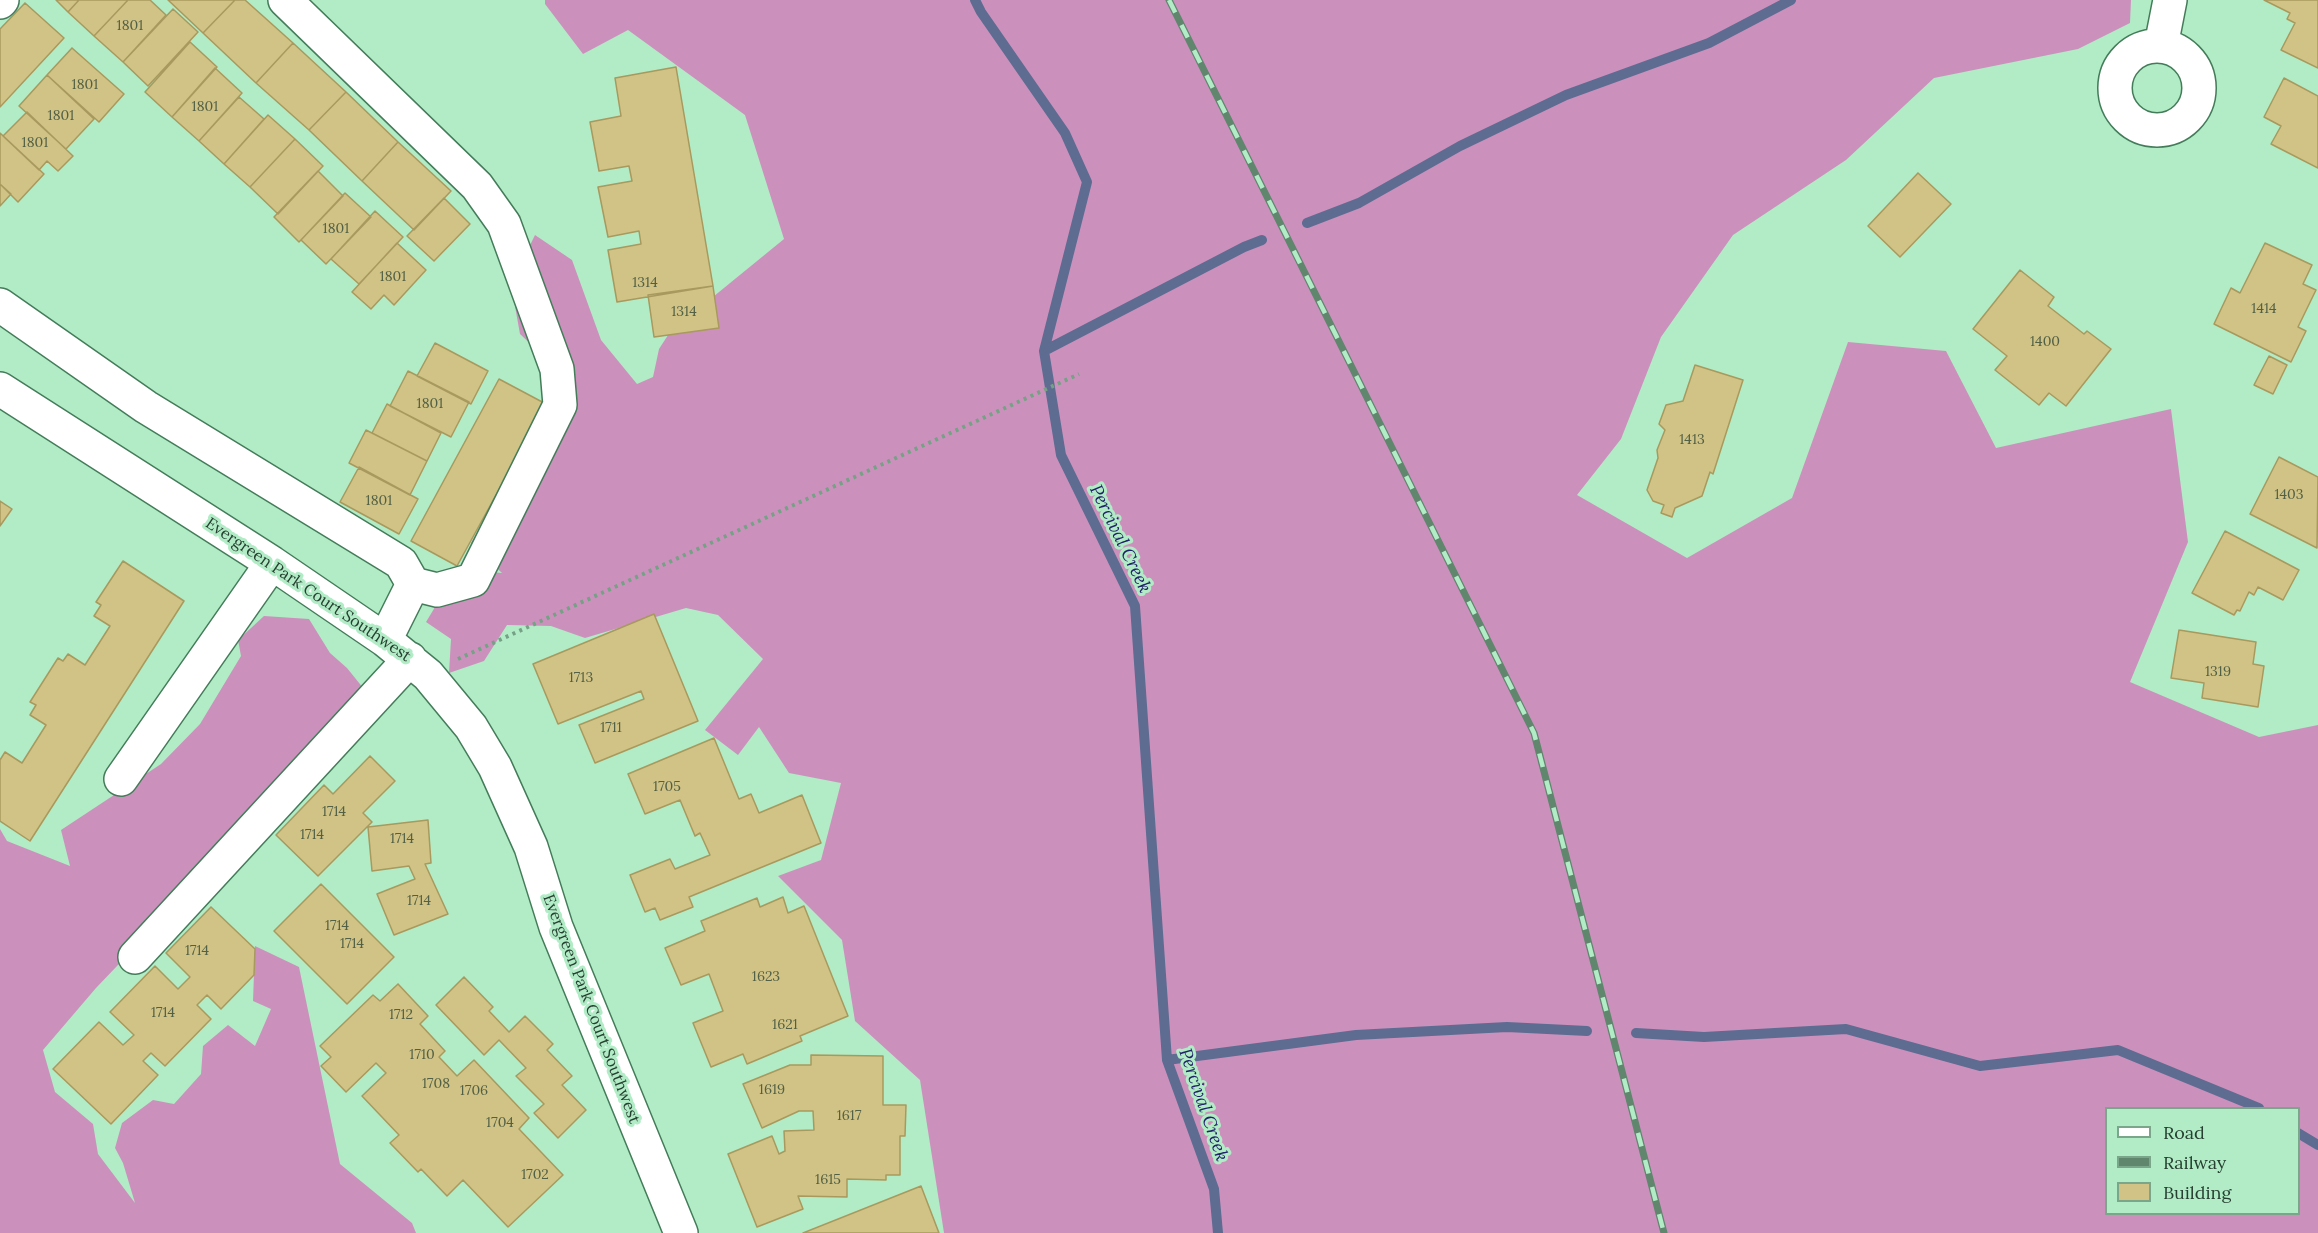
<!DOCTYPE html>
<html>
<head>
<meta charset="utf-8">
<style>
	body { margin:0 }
	#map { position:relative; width:2318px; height:1233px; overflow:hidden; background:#b1ecc6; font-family:Lora,serif }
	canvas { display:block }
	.legend { position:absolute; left:2105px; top:1107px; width:195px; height:108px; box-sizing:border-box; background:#b1ecc6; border:2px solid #7aa78a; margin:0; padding:8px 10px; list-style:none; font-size:18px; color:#273f30 }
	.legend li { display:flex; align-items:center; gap:12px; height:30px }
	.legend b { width:30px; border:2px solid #7aa78a }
</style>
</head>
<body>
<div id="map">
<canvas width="2318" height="1233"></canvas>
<ul class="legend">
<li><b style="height:8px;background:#fff"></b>Road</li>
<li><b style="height:8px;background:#60866e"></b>Railway</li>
<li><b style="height:16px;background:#d1c285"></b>Building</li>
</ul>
</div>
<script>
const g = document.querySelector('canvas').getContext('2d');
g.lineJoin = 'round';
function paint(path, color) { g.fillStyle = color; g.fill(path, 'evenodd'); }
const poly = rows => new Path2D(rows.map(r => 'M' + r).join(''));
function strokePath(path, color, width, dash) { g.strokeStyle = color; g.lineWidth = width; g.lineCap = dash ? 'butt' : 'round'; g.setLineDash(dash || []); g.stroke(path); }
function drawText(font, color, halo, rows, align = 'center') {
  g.font = font + ' Lora,serif'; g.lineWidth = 6; g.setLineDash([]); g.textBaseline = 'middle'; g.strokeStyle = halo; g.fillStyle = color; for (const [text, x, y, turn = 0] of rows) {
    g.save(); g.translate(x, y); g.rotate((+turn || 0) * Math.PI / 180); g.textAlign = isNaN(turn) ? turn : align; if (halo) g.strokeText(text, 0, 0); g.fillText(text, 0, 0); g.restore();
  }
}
paint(poly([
	[545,0,2131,0,2130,23,2078,49,1934,78,1846,160,1733,235,1661,337,1621,439,1577,495,1687,558,1792,498,1848,342,1946,351,1996,448,2171,409,2188,542,2130,682,2259,737,2318,725,2318,1233,944,1233,920,1080,855,1021,842,940,778,876,821,860,841,783,789,773,759,727,738,755,705,730,763,659,718,615,686,608,585,638,551,626,507,625,484,661,449,673,451,639,426,622,458,569,502,573,471,543,522,460,553,457,557,425,541,354,520,334,511,284,535,235,572,260,601,340,637,384,653,377,659,349,670,332,784,239,745,115,628,30,583,54,545,4],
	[2106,1108,2298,1108,2298,1214,2106,1214],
	[264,616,309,619,330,653,347,668,372,699,96,988,43,1050,55,1092,93,1124,98,1154,135,1203,123,1163,115,1148,122,1123,153,1100,174,1104,201,1074,203,1046,228,1025,255,1046,271,1009,253,1001,255,946,299,967,340,1164,412,1223,416,1233,0,1233,0,829,7,841,70,866,61,830,161,764,200,724,241,656,238,640]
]), '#cb91bc');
strokePath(poly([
	[975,0,981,12,1065,133,1087,182,1044,351,1061,455,1135,606,1167,1060,1214,1189,1218,1233],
	[1307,223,1359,203,1460,146,1566,95,1709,43,1791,0],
	[1044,351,1244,247,1262,240],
	[1636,1033,1704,1037,1846,1029,1980,1066,2118,1050,2259,1108],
	[1167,1060,1356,1035,1507,1027,1587,1031],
	[2298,1133,2318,1145]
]), '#5e6c91', 10);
const building = poly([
	[56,0,79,0,68,12,56,0],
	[79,0,128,0,94,36,68,12,79,0],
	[128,0,150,0,166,15,123,62,94,36,128,0],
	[168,0,235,0,203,33,168,0],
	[235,0,245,0,293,43,256,83,203,33,235,0],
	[2264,0,2318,0,2318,68,2281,50,2295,23,2287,19,2290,13,2264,0],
	[25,3,64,38,0,107,0,29,25,3],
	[173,9,198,32,148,86,123,62,173,9],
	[190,42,217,67,172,117,145,92,190,42],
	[293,43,346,92,309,130,256,83,293,43],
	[72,48,124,94,99,122,47,75,72,48],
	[676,67,713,286,617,302,608,250,641,244,639,231,608,237,598,187,632,181,629,166,599,171,590,122,621,116,615,78,676,67],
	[215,68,242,93,199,141,172,117,215,68],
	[47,75,94,119,66,149,19,106,47,75],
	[2284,78,2318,96,2318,168,2271,144,2281,126,2264,117,2284,78],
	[346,92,398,142,362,181,309,130,346,92],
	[239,97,264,119,224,164,199,141,239,97],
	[27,112,73,156,58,171,47,161,39,170,3,136,27,112],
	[268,115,295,139,250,187,224,164,268,115],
	[0,133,44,174,18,202,0,184,0,133],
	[295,139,323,166,278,214,250,187,295,139],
	[398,142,451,191,414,230,362,181,398,142],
	[318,171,343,196,299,242,274,217,318,171],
	[1918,173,1951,204,1900,257,1868,226,1918,173],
	[0,184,11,194,0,206,0,184],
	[345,193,371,217,326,264,301,240,345,193],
	[444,198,470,224,434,261,407,236,444,198],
	[375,211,403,237,359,284,331,259,375,211],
	[397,243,426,270,394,305,384,295,371,309,352,292,397,243],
	[2265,243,2312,265,2303,284,2316,290,2298,327,2306,331,2291,362,2214,324,2231,288,2240,293,2265,243],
	[2020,270,2054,297,2048,306,2084,334,2087,331,2111,349,2066,406,2049,393,2039,405,1995,370,2007,356,1973,329,2020,270],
	[713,286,719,328,654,337,648,295,713,286],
	[435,343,488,371,471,404,417,376,435,343],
	[2269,356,2287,365,2273,394,2254,385,2269,356],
	[1695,365,1743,380,1713,474,1710,472,1702,496,1675,508,1672,517,1661,513,1664,505,1653,501,1647,490,1658,458,1657,450,1665,430,1659,424,1666,405,1683,401,1695,365],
	[408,371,469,402,451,437,390,406,408,371],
	[499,379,546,404,457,566,411,541,499,379],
	[387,404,441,433,427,461,372,433,387,404],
	[366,430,427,461,410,495,349,463,366,430],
	[2279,457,2318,477,2317,548,2250,514,2279,457],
	[359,467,418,499,399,534,340,502,359,467],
	[0,501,12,509,0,526,0,501],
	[2225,531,2299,570,2283,600,2258,587,2254,595,2249,592,2240,611,2237,610,2234,615,2192,593,2225,531],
	[123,561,184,601,30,841,0,821,0,760,5,752,22,763,46,725,30,715,36,705,30,702,58,658,63,661,68,654,85,665,110,626,94,616,101,605,96,602,123,561],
	[654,614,698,721,595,763,579,725,644,699,641,691,558,724,533,664,654,614],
	[2179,630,2256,642,2253,664,2264,666,2258,707,2202,698,2204,683,2171,678,2179,630],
	[714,738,739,799,751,794,759,813,802,795,821,843,689,897,693,907,660,920,655,908,645,912,630,875,670,859,675,869,710,855,700,833,695,836,680,800,645,814,628,774,714,738],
	[370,756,395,781,363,813,372,822,318,876,276,835,324,785,333,794,370,756],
	[428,820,431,863,425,864,448,914,394,935,377,894,415,879,409,866,372,871,368,827,428,820],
	[321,884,394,957,347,1004,274,931,321,884],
	[783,897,788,913,804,906,848,1016,800,1036,802,1041,747,1064,743,1054,711,1067,693,1023,723,1011,709,974,681,985,665,948,705,931,701,921,757,898,760,907,783,897],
	[211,907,255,949,254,975,221,1009,207,995,197,1005,211,1019,165,1066,151,1053,143,1061,158,1075,111,1124,53,1069,99,1022,123,1045,134,1035,110,1012,155,966,178,989,190,977,166,953,211,907],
	[464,977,493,1007,489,1011,509,1032,525,1016,553,1044,547,1050,572,1076,562,1085,586,1110,558,1138,534,1113,544,1104,516,1076,526,1068,499,1040,484,1055,436,1005,464,977],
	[398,984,428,1016,420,1024,445,1051,439,1057,457,1076,474,1060,529,1118,519,1129,563,1175,508,1227,463,1180,447,1196,421,1169,418,1172,390,1143,399,1135,362,1096,386,1073,376,1063,346,1092,321,1066,331,1057,320,1046,373,995,380,1001,398,984],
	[811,1055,883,1056,883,1105,906,1105,905,1136,900,1136,900,1175,886,1175,886,1180,847,1179,847,1197,798,1196,803,1209,757,1227,728,1154,772,1136,779,1154,785,1151,784,1131,814,1130,813,1111,799,1111,762,1128,743,1084,790,1065,811,1065,811,1055],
	[921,1186,939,1233,803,1233,921,1186]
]);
paint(building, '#d1c285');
strokePath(building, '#a8995e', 1.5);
const minor = poly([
	[285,0,477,186,504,224,557,369,560,405,473,580,437,590,413,584],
	[0,2,2,0],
	'2115 88a42 42 0 1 1 84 0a42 42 0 1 1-84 0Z',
	[2161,46,2170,0],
	[0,305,146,407,401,563,413,584,385,640],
	[0,389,272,563,385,640,428,675,471,727,495,767,531,847,556,927,681,1233],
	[121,779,272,563],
	[135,957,410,659]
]);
strokePath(minor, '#447c5a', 36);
strokePath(poly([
	[458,659,1079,374]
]), '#75a185', 4, [3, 4.5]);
strokePath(minor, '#fff', 33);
const rail = poly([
	[1169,0,1534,733,1664,1233]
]);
strokePath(rail, '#60866e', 7);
strokePath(rail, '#b1ecc6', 4.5, [14]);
drawText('14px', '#526045', null, [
	["1801",130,26],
	["1801",85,85],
	["1801",205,107],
	["1801",61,116],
	["1801",35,143],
	["1801",336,229],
	["1801",393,277],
	["1314",645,283],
	["1414",2264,309],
	["1314",684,312],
	["1400",2045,342],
	["1801",430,404],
	["1413",1692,440],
	["1403",2289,495],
	["1801",379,501],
	["1319",2218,672],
	["1713",581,678],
	["1711",611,728],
	["1705",667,787],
	["1714",334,812],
	["1714",312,835],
	["1714",402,839],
	["1714",419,901],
	["1714",337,926],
	["1714",352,944],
	["1714",197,951],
	["1623",766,977],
	["1714",163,1013],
	["1712",401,1015],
	["1621",785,1025],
	["1710",422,1055],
	["1708",436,1084],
	["1619",772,1090],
	["1706",474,1091],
	["1617",849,1116],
	["1704",500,1123],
	["1702",535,1175],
	["1615",828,1180]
]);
drawText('16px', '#273f30', '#b1ecc6', [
	["Evergreen Park Court Southwest",308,590,34],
	["Evergreen Park Court Southwest",591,1009,69]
]);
drawText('italic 18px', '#202167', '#b1ecc6', [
	["Percival Creek",1120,539,64],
	["Percival Creek",1203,1105,71]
]);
</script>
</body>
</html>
